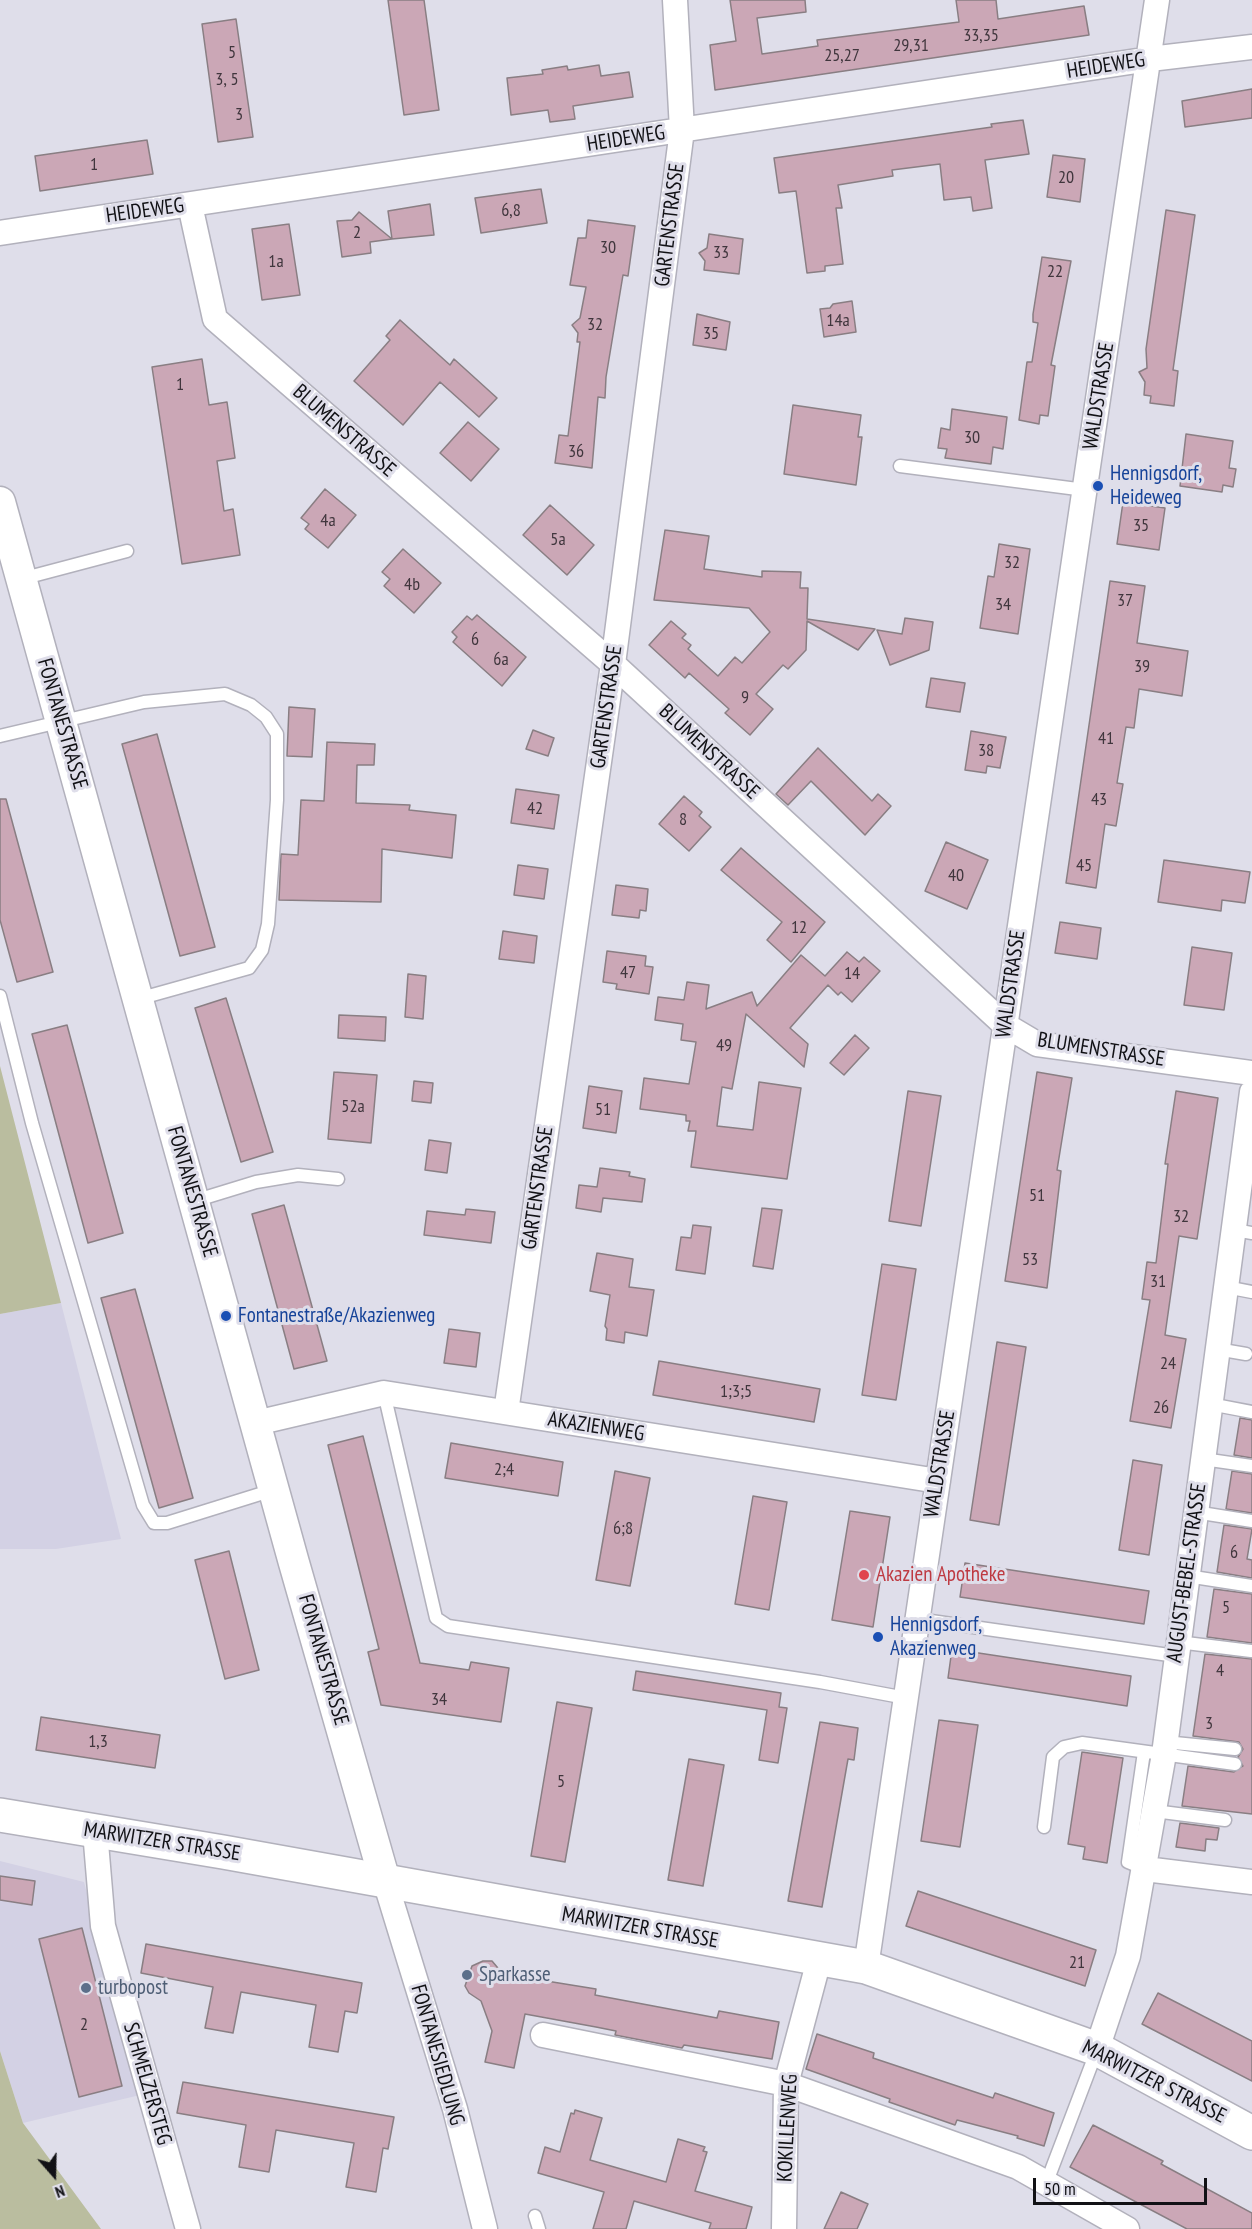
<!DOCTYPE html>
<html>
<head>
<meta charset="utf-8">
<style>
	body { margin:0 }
	#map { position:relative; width:1252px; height:2229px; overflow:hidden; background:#dfdeea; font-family:"PT Sans Narrow",sans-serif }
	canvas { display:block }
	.north { position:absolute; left:24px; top:2145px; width:60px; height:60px; -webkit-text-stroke:4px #dfdeea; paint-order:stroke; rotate:160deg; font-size:16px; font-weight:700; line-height:24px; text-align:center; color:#111115 }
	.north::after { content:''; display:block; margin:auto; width:21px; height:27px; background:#111115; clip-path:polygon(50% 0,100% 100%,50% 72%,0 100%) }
	.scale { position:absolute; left:1033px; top:2178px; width:174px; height:27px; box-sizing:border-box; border:3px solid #111115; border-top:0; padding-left:8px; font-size:18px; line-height:21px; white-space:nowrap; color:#111115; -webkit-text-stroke:4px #dfdeea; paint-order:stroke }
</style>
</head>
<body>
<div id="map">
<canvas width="1252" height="2229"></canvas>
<div class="north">N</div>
<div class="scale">50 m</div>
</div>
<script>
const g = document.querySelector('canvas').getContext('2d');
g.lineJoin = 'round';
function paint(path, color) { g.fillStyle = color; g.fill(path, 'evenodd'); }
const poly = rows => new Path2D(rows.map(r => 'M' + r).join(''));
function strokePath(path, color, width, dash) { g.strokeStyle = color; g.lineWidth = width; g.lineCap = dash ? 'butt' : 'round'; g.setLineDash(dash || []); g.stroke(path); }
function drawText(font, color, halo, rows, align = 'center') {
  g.font = font + ' "PT Sans Narrow",sans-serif'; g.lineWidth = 6; g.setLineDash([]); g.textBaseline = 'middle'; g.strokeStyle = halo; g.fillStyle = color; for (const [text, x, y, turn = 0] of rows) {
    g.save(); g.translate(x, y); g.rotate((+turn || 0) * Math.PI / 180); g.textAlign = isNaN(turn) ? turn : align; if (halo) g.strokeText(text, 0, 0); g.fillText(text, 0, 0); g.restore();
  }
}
paint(poly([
	[61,1303,121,1539,56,1549,0,1549,0,1314],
	[0,1861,84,1882,140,2095,23,2123,0,2051]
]), '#d3d1e4');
paint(poly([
	[0,1066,61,1303,0,1314],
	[0,2051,23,2123,101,2229,0,2229]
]), '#babd9f');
const building = poly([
	[388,0,424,0,439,110,404,115,388,0],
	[730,0,805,0,806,12,757,18,762,54,818,46,817,40,959,22,956,0,996,0,998,19,1084,6,1089,35,715,90,710,45,736,41,730,0],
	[236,19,253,137,218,142,202,24,236,19],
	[599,65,601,76,629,72,633,97,573,106,575,119,550,122,548,110,511,115,507,78,543,74,542,70,567,66,568,70,599,65],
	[1252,89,1252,118,1185,127,1182,101,1252,89],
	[1023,120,1029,154,985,160,992,208,973,211,971,197,944,200,940,164,892,170,893,176,838,185,842,208,836,208,843,264,825,266,825,271,807,273,796,191,779,193,774,158,992,127,991,124,1023,120],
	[147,140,153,174,40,191,35,156,147,140],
	[1053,155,1085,159,1080,202,1047,197,1053,155],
	[541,189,547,223,481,233,475,198,541,189],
	[430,204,434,235,392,239,388,211,430,204],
	[1166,210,1195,215,1173,370,1178,371,1174,406,1150,403,1151,396,1144,395,1145,382,1139,372,1147,368,1146,349,1166,210],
	[359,212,392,239,370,242,371,253,342,257,337,221,352,220,359,212],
	[588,220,635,226,628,276,623,275,606,377,605,398,598,397,592,468,555,463,559,435,568,436,580,342,577,342,578,333,572,325,580,318,586,287,570,285,578,238,586,238,588,220],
	[289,224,300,295,262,300,252,229,289,224],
	[709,234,743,239,739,274,704,270,705,261,699,253,707,248,709,234],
	[1042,257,1071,261,1051,365,1055,366,1048,416,1040,415,1039,424,1019,420,1027,362,1032,362,1038,323,1033,322,1033,314,1042,257],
	[852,301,856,332,824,337,820,309,830,308,833,304,852,301],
	[697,314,730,322,726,350,693,345,697,314],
	[400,320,450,365,454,359,497,398,479,417,440,382,403,425,354,381,390,340,386,336,400,320],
	[202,359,209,405,227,402,235,458,217,461,224,511,233,509,240,555,182,564,152,367,202,359],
	[793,405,861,415,858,437,862,437,856,485,784,474,793,405],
	[952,409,1007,417,1003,449,993,447,991,464,945,458,947,449,938,448,941,428,950,430,952,409],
	[468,422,499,449,471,481,440,453,468,422],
	[1186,434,1233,441,1229,468,1236,469,1233,487,1223,485,1222,492,1180,486,1186,434],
	[325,489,356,515,328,548,305,529,309,524,301,518,325,489],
	[1123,502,1165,508,1159,550,1117,544,1123,502],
	[550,505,594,545,567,575,523,535,550,505],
	[665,530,709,536,704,569,762,577,762,571,801,572,800,588,808,588,807,619,875,629,858,650,807,621,806,650,788,669,783,665,756,694,773,709,750,735,725,713,729,709,689,673,685,678,649,645,671,621,686,634,682,638,691,645,688,649,718,676,735,657,742,663,770,632,749,608,654,600,665,530],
	[999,544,1030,549,1018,634,980,628,988,576,994,577,999,544],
	[403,549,441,583,414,613,384,586,390,579,382,572,403,549],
	[1110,581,1145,586,1137,643,1188,651,1182,696,1139,689,1134,728,1126,727,1117,783,1123,784,1116,826,1105,824,1096,888,1066,883,1110,581],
	[477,615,526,657,502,686,453,642,457,637,452,632,467,616,472,620,477,615],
	[905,618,933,622,929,650,890,665,877,630,902,634,905,618],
	[931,678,965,683,960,712,926,707,931,678],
	[289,707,315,709,312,757,287,756,289,707],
	[533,730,554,738,548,756,526,749,533,730],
	[971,731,1006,737,1000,768,987,766,986,773,965,770,971,731],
	[157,734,215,947,180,956,122,744,157,734],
	[327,742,375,744,374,765,357,765,356,803,410,805,409,810,456,815,452,858,382,849,381,902,279,900,281,854,298,855,301,800,324,801,327,742],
	[818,748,872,801,878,794,891,806,865,835,811,781,788,805,776,794,818,748],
	[516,789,559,795,554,829,511,823,516,789],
	[684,796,702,812,699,816,711,827,689,851,659,824,684,796],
	[0,799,6,799,53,972,17,982,0,920,0,799],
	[946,842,988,860,967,909,925,891,946,842],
	[741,848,825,922,791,962,767,940,782,922,721,870,741,848],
	[1164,860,1250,872,1245,903,1222,900,1221,911,1158,902,1164,860],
	[518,865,548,869,544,899,514,895,518,865],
	[616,885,648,889,646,911,640,910,639,918,612,915,616,885],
	[1060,922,1101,928,1097,959,1055,953,1060,922],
	[503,931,537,936,534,963,499,959,503,931],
	[1192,947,1232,953,1224,1010,1184,1005,1192,947],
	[607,951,646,956,645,966,653,967,649,994,616,989,617,984,603,982,607,951],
	[847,952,859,962,864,957,880,971,852,1002,841,992,838,995,828,985,790,1028,808,1044,804,1067,746,1014,732,1089,722,1087,717,1126,753,1130,759,1082,801,1088,787,1179,691,1167,696,1131,688,1131,690,1121,686,1121,686,1115,640,1109,644,1078,689,1084,696,1042,681,1040,683,1024,655,1020,658,997,684,1000,687,982,709,985,706,1009,752,992,757,1006,801,955,825,976,847,952],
	[408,974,426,976,423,1019,405,1017,408,974],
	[226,998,273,1152,241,1162,195,1008,226,998],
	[339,1015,386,1017,385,1041,338,1038,339,1015],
	[67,1025,123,1233,88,1243,32,1034,67,1025],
	[855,1035,869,1048,844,1075,830,1063,855,1035],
	[334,1072,377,1075,371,1143,328,1139,334,1072],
	[1037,1072,1072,1078,1057,1170,1061,1171,1047,1288,1005,1281,1037,1072],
	[414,1081,433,1083,431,1103,412,1101,414,1081],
	[589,1086,622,1091,616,1133,583,1128,589,1086],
	[908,1091,941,1096,921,1226,889,1221,908,1091],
	[1176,1091,1218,1098,1197,1239,1179,1236,1165,1335,1186,1339,1171,1428,1130,1421,1150,1300,1142,1299,1147,1262,1156,1263,1168,1164,1165,1164,1176,1091],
	[429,1140,451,1143,447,1173,425,1170,429,1140],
	[600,1168,630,1172,629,1176,645,1179,642,1202,603,1198,601,1212,576,1208,579,1185,597,1187,600,1168],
	[284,1205,327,1361,294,1369,252,1214,284,1205],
	[762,1208,782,1210,773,1269,753,1266,762,1208],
	[466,1209,495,1212,491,1243,424,1235,427,1211,465,1215,466,1209],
	[693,1225,711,1227,705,1274,676,1270,681,1237,691,1238,693,1225],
	[597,1253,633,1259,629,1287,654,1290,647,1336,625,1332,624,1343,606,1340,607,1329,605,1326,610,1295,590,1291,597,1253],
	[882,1264,916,1269,896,1400,862,1395,882,1264],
	[135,1289,193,1498,159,1508,101,1298,135,1289],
	[449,1329,480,1333,476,1367,444,1363,449,1329],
	[997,1342,1026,1347,999,1525,970,1520,997,1342],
	[659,1361,820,1389,814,1422,653,1395,659,1361],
	[1240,1418,1252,1420,1252,1458,1234,1455,1240,1418],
	[363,1436,420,1663,469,1670,471,1662,509,1668,501,1722,381,1705,368,1652,379,1649,328,1445,363,1436],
	[451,1443,563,1462,558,1496,445,1478,451,1443],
	[1133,1460,1162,1465,1149,1555,1119,1550,1133,1460],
	[615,1471,650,1478,630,1586,596,1580,615,1471],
	[1232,1471,1252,1474,1252,1513,1226,1509,1232,1471],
	[753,1496,787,1502,769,1610,735,1604,753,1496],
	[850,1511,890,1517,873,1627,832,1620,850,1511],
	[1224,1525,1252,1529,1247,1559,1252,1560,1252,1578,1217,1572,1224,1525],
	[229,1551,259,1670,225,1679,195,1560,229,1551],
	[965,1563,1149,1591,1144,1624,960,1597,965,1563],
	[1214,1589,1252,1594,1252,1643,1207,1637,1214,1589],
	[952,1649,1131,1676,1127,1706,948,1678,952,1649],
	[1205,1654,1252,1659,1252,1814,1182,1806,1188,1766,1234,1772,1243,1766,1238,1757,1243,1749,1239,1742,1193,1736,1205,1654],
	[636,1671,781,1693,779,1707,787,1708,778,1763,759,1760,767,1710,633,1690,636,1671],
	[557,1702,592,1708,565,1862,531,1856,557,1702],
	[41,1717,160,1735,155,1768,36,1750,41,1717],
	[939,1720,978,1725,960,1847,921,1841,939,1720],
	[820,1722,858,1728,854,1760,848,1759,822,1907,788,1901,820,1722],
	[1082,1752,1123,1758,1107,1863,1083,1859,1085,1847,1068,1844,1082,1752],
	[689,1759,724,1765,703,1886,668,1880,689,1759],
	[1180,1823,1219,1828,1217,1840,1206,1839,1205,1851,1176,1847,1180,1823],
	[0,1876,35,1881,32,1905,0,1900,0,1876],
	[918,1891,1096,1950,1085,1986,906,1926,918,1891],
	[82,1928,122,2086,79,2097,39,1939,82,1928],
	[146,1944,362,1983,357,2013,345,2011,338,2052,309,2047,316,2005,241,1992,233,2033,205,2028,213,1987,141,1973,146,1944],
	[483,1961,492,1961,503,1974,596,1989,595,1995,717,2018,719,2011,779,2022,772,2059,684,2045,682,2048,615,2035,616,2031,596,2027,525,2014,514,2068,485,2062,492,2031,481,2001,469,1993,465,1986,472,1966,483,1961],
	[1158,1993,1252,2041,1252,2081,1142,2024,1158,1993],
	[817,2034,874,2053,873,2058,993,2098,995,2093,1054,2113,1044,2146,1017,2138,1018,2136,957,2120,955,2125,889,2102,890,2099,806,2069,817,2034],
	[183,2082,394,2117,388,2149,383,2148,376,2192,346,2187,354,2143,276,2130,269,2172,239,2167,246,2125,177,2113,183,2082],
	[575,2110,602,2118,590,2160,666,2182,678,2139,705,2147,703,2151,707,2152,695,2191,752,2207,746,2229,709,2229,711,2223,634,2201,626,2229,593,2229,604,2192,538,2173,545,2147,560,2152,571,2113,574,2114,575,2110],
	[1093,2125,1163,2161,1161,2164,1252,2213,1252,2229,1187,2229,1070,2167,1093,2125],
	[841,2192,868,2204,857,2229,824,2229,841,2192]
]);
paint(building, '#cba7b6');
strokePath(building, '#897e83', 1.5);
const service = poly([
	[900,466,1085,490],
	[21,579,127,551],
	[0,736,144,702,225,694,251,705,266,717,277,734,277,800,268,924,262,950,249,968,138,999],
	[0,996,32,1123,143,1505,154,1523,167,1523,273,1490],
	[194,1201,256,1182,298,1175,338,1179],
	[1235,1230,1252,1233],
	[1226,1287,1252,1292],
	[1217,1349,1246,1354],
	[384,1393,436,1618,448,1626,820,1682,906,1698],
	[1210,1404,1252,1412],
	[1203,1459,1252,1466],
	[1195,1512,1252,1521],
	[1187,1576,1252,1586],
	[917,1619,1176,1656],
	[1178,1642,1251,1651],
	[1165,1742,1235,1749],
	[1144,1752,1128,1862,1145,1869],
	[1154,1811,1225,1820],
	[1044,1827,1053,1757,1064,1747,1082,1743,1235,1764],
	[1046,2184,1097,2050],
	[535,2216,539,2229]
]);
const minor = poly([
	[190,205,215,319,613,664,1005,1025,1037,1044,1252,1073],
	[0,233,1150,59,1252,47],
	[506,1412,613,664,682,130,675,0],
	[256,1423,384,1393,938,1481],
	[95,1831,103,1926,188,2229],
	[1145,1869,1252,1882],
	[385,1881,455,2109,485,2229],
	[866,1967,1157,0],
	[543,2035,786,2084,1018,2167,1127,2229],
	[1097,2049,1128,1956,1164,1754,1252,1092],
	[784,2229,786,2084,819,1960]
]);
const tertiary = poly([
	[0,502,294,1563,385,1881]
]);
const secondary = poly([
	[0,1815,223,1852,866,1967,1097,2049,1252,2133]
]);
strokePath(service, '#b2b1bc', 15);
strokePath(minor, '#b2b1bc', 27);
strokePath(tertiary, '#b2b1bc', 33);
strokePath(secondary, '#b2b1bc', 36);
strokePath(service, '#fff', 12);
strokePath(minor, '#fff', 24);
strokePath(tertiary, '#fff', 30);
strokePath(secondary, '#fff', 33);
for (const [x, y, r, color] of [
	[1098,486,6,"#1a4fb4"],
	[226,1316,6,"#1a4fb4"],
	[864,1575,6,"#e0444e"],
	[878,1637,6,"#1a4fb4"],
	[467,1975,6,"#5c6f8a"],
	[86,1988,6,"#5c6f8a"]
]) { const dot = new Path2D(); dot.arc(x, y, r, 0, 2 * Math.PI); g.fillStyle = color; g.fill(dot); strokePath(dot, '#dfdeea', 2); }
drawText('18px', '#40363d', null, [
	["33,35",981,36],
	["29,31",911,46],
	["5",232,53],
	["25,27",842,56],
	["3, 5",227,80],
	["3",239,115],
	["1",94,165],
	["20",1066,178],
	["6,8",511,211],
	["2",357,233],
	["30",608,248],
	["33",721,253],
	["1a",276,262],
	["22",1055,272],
	["14a",838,321],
	["32",595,325],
	["35",711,334],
	["1",180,385],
	["30",972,438],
	["36",576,452],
	["4a",328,521],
	["35",1141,526],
	["5a",558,540],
	["32",1012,563],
	["4b",412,585],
	["37",1125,601],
	["34",1003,605],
	["6",475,640],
	["6a",501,660],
	["39",1142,667],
	["9",745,698],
	["41",1106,739],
	["38",986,751],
	["43",1099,800],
	["42",535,809],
	["8",683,820],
	["45",1084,866],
	["40",956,876],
	["12",799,928],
	["47",628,973],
	["14",852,974],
	["49",724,1046],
	["52a",353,1107],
	["51",603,1110],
	["51",1037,1196],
	["32",1181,1217],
	["53",1030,1260],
	["31",1158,1282],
	["24",1168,1364],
	["1;3;5",736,1392],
	["26",1161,1408],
	["2;4",504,1470],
	["6;8",623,1529],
	["6",1234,1553],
	["5",1226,1608],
	["4",1220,1671],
	["34",439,1700],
	["3",1209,1724],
	["1,3",98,1742],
	["5",561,1782],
	["21",1077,1963],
	["2",84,2025]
]);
drawText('21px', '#111115', '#dfdeea', [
	["HEIDEWEG",1106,66,-9],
	["HEIDEWEG",626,139,-9],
	["HEIDEWEG",145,211,-8],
	["GARTENSTRASSE",670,225,-83],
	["WALDSTRASSE",1099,396,-81],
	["BLUMENSTRASSE",344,431,41],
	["GARTENSTRASSE",607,707,-82],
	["FONTANESTRASSE",62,724,74],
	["BLUMENSTRASSE",709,752,43],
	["WALDSTRASSE",1011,984,-82],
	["BLUMENSTRASSE",1101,1050,9],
	["GARTENSTRASSE",538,1188,-82],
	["FONTANESTRASSE",192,1192,74],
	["AKAZIENWEG",596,1427,9],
	["WALDSTRASSE",940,1464,-81],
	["AUGUST-BEBEL-STRASSE",1187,1573,-82],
	["FONTANESTRASSE",323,1660,74],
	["MARWITZER STRASSE",162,1842,9],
	["MARWITZER STRASSE",640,1928,10],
	["FONTANESIEDLUNG",437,2055,74],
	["MARWITZER STRASSE",1154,2082,27],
	["SCHMELZERSTEG",147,2084,74],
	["KOKILLENWEG",788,2128,-87]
]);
drawText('21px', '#164399', '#dfdeea', [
	["Hennigsdorf,",1110,474],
	["Heideweg",1110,498],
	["Fontanestraße/Akazienweg",238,1316],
	["Hennigsdorf,",890,1625],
	["Akazienweg",890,1649]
], 'left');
drawText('21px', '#be3a42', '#dfdeea', [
	["Akazien Apotheke",876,1575]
], 'left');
drawText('21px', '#4e5e75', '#dfdeea', [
	["Sparkasse",479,1975],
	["turbopost",98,1988]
], 'left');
</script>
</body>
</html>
